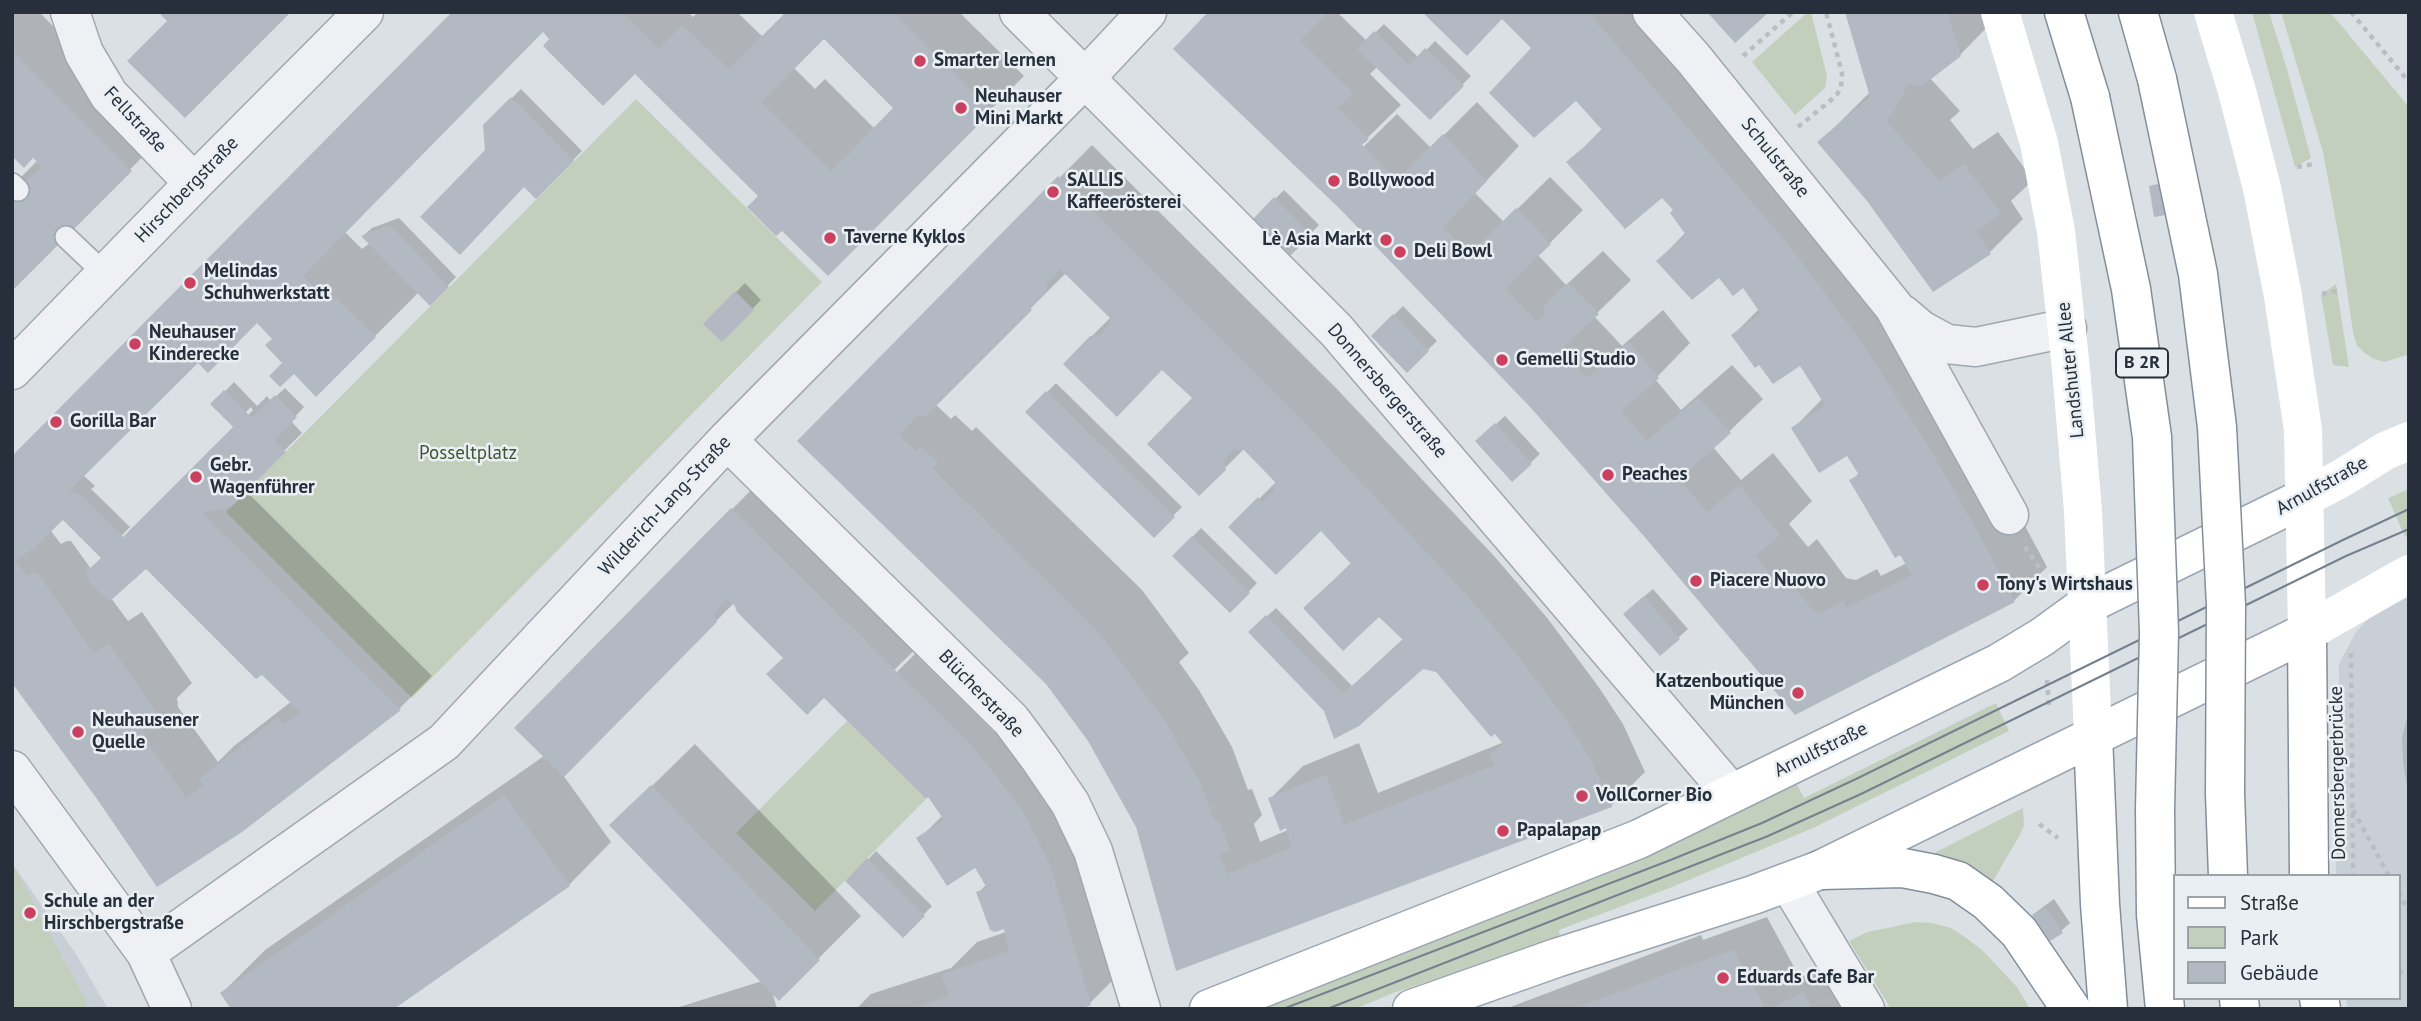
<!DOCTYPE html>
<html>
<head>
<meta charset="utf-8">
<style>
	body { margin:0 }
	#map { position:relative; width:2421px; height:1021px; overflow:hidden; background:#dbe0e5; font-family:"PT Sans",sans-serif }
	canvas { display:block }
	.frame { position:absolute; inset:0; border:14px solid #262f3b; pointer-events:none }
	.legend { position:absolute; left:2173px; top:874px; width:228px; height:126px; box-sizing:border-box; background:#eaeff3; border:2px solid #9ca2a9; margin:0; padding:9px 12px; list-style:none; font-size:21px; color:#262f3b }
	.legend li { display:flex; align-items:center; gap:14px; height:35px }
	.legend b { width:35px; border:2px solid #9ca2a9 }
</style>
</head>
<body>
<div id="map">
<canvas width="2421" height="1021"></canvas>
<div class="frame"></div>
<ul class="legend">
<li><b style="height:9px;background:#fff"></b>Straße</li>
<li><b style="height:19px;background:#c2cfbd"></b>Park</li>
<li><b style="height:19px;background:#b3b9c2"></b>Gebäude</li>
</ul>
</div>
<script>
const g = document.querySelector('canvas').getContext('2d');
g.lineJoin = 'round';
function paint(path, color) { g.fillStyle = color; g.fill(path, 'evenodd'); }
const poly = rows => new Path2D(rows.map(r => 'M' + r).join(''));
function strokePath(path, color, width, dash) { g.strokeStyle = color; g.lineWidth = width; g.lineCap = dash ? 'butt' : 'round'; g.setLineDash(dash || []); g.stroke(path); }
function drawText(font, color, halo, rows, align = 'center') {
  g.font = font + ' "PT Sans",sans-serif'; g.lineWidth = 5; g.setLineDash([]); g.textBaseline = 'middle'; g.strokeStyle = halo; g.fillStyle = color; for (const [text, x, y, turn = 0] of rows) {
    g.save(); g.translate(x, y); g.rotate((+turn || 0) * Math.PI / 180); g.textAlign = isNaN(turn) ? turn : align; if (halo) g.strokeText(text, 0, 0); g.fillText(text, 0, 0); g.restore();
  }
}
paint(poly([
	[2409,594,2409,1009,2347,1009,2346,998,2398,998,2398,876,2336,876,2339,664,2356,632,2367,620],
	[12,863,76,954,108,1009,12,1009]
]), '#c9cfd7');
paint(poly([
	[1808,12,1811,12,1827,76,1825,88,1795,115,1752,62],
	[2252,12,2269,12,2287,69,2311,158,2295,167],
	[2281,12,2330,12,2409,107,2409,354,2385,362,2374,359,2365,353,2357,346,2353,332,2341,249,2323,152],
	[636,99,822,282,412,698,226,512],
	[2336,284,2349,367,2333,365,2321,295],
	[2409,489,2409,535,2405,537,2388,498],
	[1996,703,2009,731,1813,828,1672,887,1559,930,1560,938,1393,993,1355,1009,1257,1009,1673,845,1796,782,1804,798],
	[847,721,926,799,815,911,736,833],
	[2023,808,2024,825,2020,835,1991,884,1934,856,1936,852],
	[12,863,87,1003,83,1009,12,1009],
	[1916,922,1932,923,1951,928,1965,937,1983,951,2017,987,2030,1009,1891,1009,1849,941,1868,932]
]), '#c2cfbd');
paint(poly([
	[12,12,39,12,163,136,12,289,12,186,38,160,33,156,12,154],
	[578,12,688,12,693,17,698,12,737,12,763,37,788,12,959,12,1024,76,828,273,760,196],
	[824,36,896,108,875,129,825,79,815,89,793,67],
	[1210,12,1337,12,1367,41,1384,24,1419,58,1435,41,1471,76,1430,118,1377,67,1370,74,1401,105,1355,150,1357,153,1397,114,1431,148,1477,102,1519,146,1475,193,1504,222,1550,177,1583,210,1538,255,1566,285,1603,251,1631,280,1594,316,1622,346,1663,310,1690,343,1655,379,1681,410,1732,365,1763,399,1713,447,1741,480,1773,453,1812,501,1789,524,1808,547,1817,539,1846,578,1856,580,1877,569,1881,576,1907,563,1851,481,1859,473,1848,454,1793,429,1823,398,1800,364,1759,363,1733,335,1760,308,1744,286,1719,275,1658,261,1686,232,1675,210,1662,195,1568,163,1603,128,1533,48,1503,17,1427,12,1650,12,2002,483,2047,567,2014,601,1796,712],
	[1847,12,1990,12,1993,21,1960,55,1930,78,1960,111,1950,120,1973,149,1998,132,2033,180,2011,201,2023,219,1990,252,1868,200,1820,142,1870,92],
	[544,30,345,232,362,249,370,243,363,236,372,228,399,218,456,277,430,304,419,292,316,395,285,363,274,339,257,321,198,360,83,475,95,486,91,489,130,527,106,552,108,555,253,410,251,407,233,425,213,404,234,382,257,406,267,396,271,401,285,388,304,407,291,421,302,433,245,490,432,676,399,709,241,830,98,798,12,679,12,459],
	[63,518,103,558,91,569,71,541,67,541,61,544,50,530],
	[146,567,292,701,234,746,218,762,178,707,177,698,192,683,142,612,128,621,111,598],
	[521,89,582,151,536,197,485,125],
	[1092,145,1337,389,1495,557,1548,619,1598,686,1623,724,1645,772,1611,806,1177,968,1137,826,1089,740,1047,683,799,441],
	[1066,273,1111,317,1091,337,1163,369,1194,398,1199,494,1245,448,1277,481,1231,527,1321,528,1352,562,1305,608,1379,615,1403,639,1352,686,1276,608,1250,632,1325,711,1423,667,1437,670,1504,742,1378,793,1359,743,1303,766,1270,799,1288,830,1260,842,1254,824,1262,815,1252,789,1248,790,1232,747,1199,690,1179,662,1189,653,1142,590,976,427,972,431,955,415,951,419,935,404],
	[1284,190,1319,225,1290,254,1255,219],
	[745,283,761,300,722,340,705,324],
	[1403,306,1437,341,1407,370,1373,336],
	[1056,383,1182,507,1154,535,1028,412],
	[1505,416,1540,454,1513,479,1486,433],
	[765,476,928,637,891,673,896,673,915,654,994,732,1009,717,1055,779,1123,970,1090,1003,1075,1009,856,1009,871,994,951,968,977,942,1006,932,978,893,987,884,976,865,919,839,943,815,928,794,785,658,734,603,563,775,611,842,569,885,222,993,265,950,544,756,516,728],
	[1201,528,1257,583,1230,611,1174,556],
	[1653,589,1688,629,1660,654,1634,605],
	[695,744,861,916,779,998,772,991,777,1009,673,1009,762,981,612,825],
	[876,851,932,906,903,936,848,881],
	[2054,899,2070,923,2061,931,2043,907],
	[1767,917,1800,978,1837,960,1867,1009,1505,1009,1701,935,1703,940]
]), '#0003');
paint(poly([
	[158,12,291,12,185,118,127,61,167,21],
	[452,12,621,12,659,49,682,25,729,69,786,12,893,12,992,111,828,276,782,231,776,236,747,207,758,196,635,74,603,106,543,46,549,39,543,32,303,276,318,291,324,286,376,337,316,397,294,374,280,387,269,376,282,363,265,345,272,339,257,323,208,373,198,363,69,491,82,496,123,537,233,427,210,404,224,390,252,418,275,395,297,417,274,440,286,452,231,507,202,513,401,710,242,832,157,887,97,799,12,683,12,456],
	[824,39,893,108,831,171,761,102],
	[63,520,101,558,86,572,91,584,110,601,146,569,256,679,262,675,301,713,284,724,278,717,199,779,204,785,186,798,146,740,144,730,160,718,109,644,94,653,38,574,32,573,27,576,15,561,35,547],
	[1208,12,1328,12,1300,41,1353,93,1338,108,1369,139,1362,145,1397,180,1443,134,1487,181,1443,227,1470,254,1516,208,1551,244,1505,288,1537,322,1545,314,1543,306,1568,283,1599,314,1561,349,1587,378,1629,342,1659,378,1621,411,1647,441,1698,397,1731,433,1679,479,1707,512,1739,485,1780,535,1755,556,1774,579,1783,571,1813,611,1821,613,1844,601,1847,608,1912,575,1900,555,1895,558,1849,480,1859,475,1847,456,1819,473,1791,428,1825,405,1800,366,1773,384,1759,365,1755,368,1731,335,1761,314,1743,288,1733,296,1719,278,1692,300,1656,261,1686,235,1670,213,1673,210,1662,198,1625,229,1566,162,1603,131,1576,101,1534,138,1489,93,1531,48,1502,19,1467,56,1422,12,1588,12,1792,249,1859,339,1922,436,1969,516,2015,602,1795,715,1642,534,1531,408,1341,210,1173,49],
	[1707,12,1769,12,1735,43],
	[1845,12,1947,12,1961,56,1922,86,1908,84,1893,113,1886,120,1939,181,1964,164,2001,214,1976,232,1991,254,1933,292,1867,201,1817,142,1870,97],
	[1374,31,1409,65,1425,48,1464,86,1430,120,1357,49],
	[12,51,132,171,12,291,12,194,42,167,33,158,24,168,12,156],
	[511,97,574,161,536,199,524,187,460,255,420,217,485,150,483,125],
	[1058,176,1304,422,1462,590,1515,652,1565,719,1590,758,1612,807,1176,971,1136,827,1088,741,1046,684,797,441],
	[1060,269,1111,319,1109,325,1098,336,1090,336,1063,364,1117,417,1162,370,1192,398,1147,444,1199,496,1226,470,1224,460,1235,449,1244,450,1275,482,1274,491,1263,502,1258,497,1228,527,1276,575,1321,531,1351,564,1303,608,1343,651,1379,617,1403,640,1343,694,1266,615,1248,632,1324,711,1334,739,1359,726,1423,669,1436,672,1491,737,1495,734,1503,744,1489,755,1495,765,1344,825,1326,775,1268,798,1280,831,1286,828,1291,845,1288,849,1227,874,1220,855,1230,850,1219,821,1215,822,1199,781,1166,723,1147,697,1099,633,932,468,938,463,921,447,916,451,899,435,919,414,925,417,1032,310,1029,308,1046,291,1047,283],
	[2166,182,2172,214,2154,217,2149,186],
	[1274,197,1311,235,1290,256,1253,219],
	[390,225,449,287,430,306,361,236],
	[735,291,754,310,722,342,703,324],
	[1393,314,1429,351,1407,373,1371,336],
	[1046,391,1175,517,1154,538,1025,412],
	[1495,423,1532,464,1512,482,1475,441],
	[731,508,975,749,1023,812,1050,865,1091,1005,1081,1009,913,1009,949,996,941,975,1009,951,1004,929,995,932,990,930,976,892,987,888,975,868,947,886,916,838,944,820,928,797,926,799,824,698,807,715,766,674,783,658,737,612,735,606,727,599,714,613,717,622,564,777,514,728],
	[1192,536,1250,593,1230,613,1172,556],
	[1644,596,1680,639,1660,656,1623,614],
	[2409,711,2409,786,2407,786,2403,762,2402,737],
	[651,785,820,960,779,1001,609,825],
	[504,795,570,886,394,1009,231,1009,220,993],
	[867,858,925,916,903,938,845,881],
	[2044,906,2063,933,2050,941,2032,915],
	[1733,950,1766,1009,1574,1009,1658,977],
	[1803,992,1813,1009,1769,1009]
]), '#b3b9c2');
const service = poly([
	[12,184,18,190],
	[66,237,105,274]
]);
const minor = poly([
	[70,12,84,53,109,95,194,183],
	[1019,12,1336,330,1731,793],
	[1652,12,1693,58,1894,307,2009,515],
	[1902,314,1921,330,1947,344,1976,347,2067,328],
	[12,370,194,183,364,12],
	[727,440,1011,720,1040,759,1070,803,1093,851,1141,1009],
	[12,770,146,953,172,1009],
	[1789,883,1865,1009],
	[146,953,444,742,727,440,1086,77,1147,12]
]);
const primary = poly([
	[1209,1009,1639,839,1999,663,2042,637,2086,605,2304,498],
	[1412,1009,1556,958,1753,895,1820,870,2307,632]
]);
const trunk = poly([
	[2064,12,2090,97],
	[2138,12,2157,79],
	[2307,632,2309,876],
	[2093,735,2100,904,2108,1009],
	[1820,870,1903,868,1934,874,1958,881,1988,902,2019,932,2071,1009],
	[2239,998,2240,1009],
	[2319,998,2321,1009]
]);
strokePath(service, '#a1a7af', 24);
strokePath(minor, '#a1a7af', 41);
strokePath(primary, '#9ba5b1', 41);
strokePath(trunk, '#838e9c', 41);
strokePath(poly([
	[2351,12,2409,82],
	[1743,56,1793,12],
	[1798,127,1836,96,1841,88,1842,73,1826,12],
	[2297,167,2314,164],
	[2322,294,2337,291],
	[2025,547,2041,570],
	[2351,653,2353,876],
	[2047,680,2049,706],
	[2353,810,2389,876],
	[2039,824,2058,838],
	[2398,892,2409,911],
	[2398,973,2409,969]
]), '#babec4', 4.5, [5, 5]);
strokePath(service, '#eef0f4', 21);
strokePath(minor, '#eef0f4', 38);
strokePath(poly([
	[2000,12,2039,143,2056,231,2071,369,2083,511,2093,735],
	[2213,12,2237,91,2262,188,2283,296,2303,430,2307,632,2409,574],
	[2304,498,2342,478,2385,451,2409,441]
]), '#fff', 38);
strokePath(primary, '#fff', 38);
strokePath(trunk, '#fff', 38);
strokePath(poly([
	[1283,1009,1668,861,1762,823,1856,779,2345,539,2409,509],
	[1327,1009,1768,836,1861,794,2346,556,2409,529]
]), '#75808f', 2);
const trunkBridge = poly([
	[2157,79,2198,274,2217,427,2226,605,2225,794,2228,876],
	[2090,97,2131,289,2152,437,2159,633,2155,809,2156,915,2165,1009]
]);
strokePath(trunkBridge, '#838e9c', 41, []);
strokePath(trunkBridge, '#fff', 38);
for (const [x, y, r, color] of [
	[920,61,7,"#cb405e"],
	[961,108,7,"#cb405e"],
	[1334,181,7,"#cb405e"],
	[1053,192,7,"#cb405e"],
	[830,238,7,"#cb405e"],
	[1386,240,7,"#cb405e"],
	[1400,252,7,"#cb405e"],
	[190,283,7,"#cb405e"],
	[135,344,7,"#cb405e"],
	[1502,360,7,"#cb405e"],
	[56,422,7,"#cb405e"],
	[1608,475,7,"#cb405e"],
	[196,477,7,"#cb405e"],
	[1696,581,7,"#cb405e"],
	[1983,585,7,"#cb405e"],
	[1798,693,7,"#cb405e"],
	[78,732,7,"#cb405e"],
	[1582,796,7,"#cb405e"],
	[1503,831,7,"#cb405e"],
	[30,913,7,"#cb405e"],
	[1723,978,7,"#cb405e"]
]) { const dot = new Path2D(); dot.arc(x, y, r, 0, 2 * Math.PI); g.fillStyle = color; g.fill(dot); strokePath(dot, '#eaeff3', 2.5); }
for (const [x, y, w] of [
	[2142,363,52]
]) { const box = new Path2D(); box.roundRect(x - w / 2, y - 14.5, w, 29, 5); g.fillStyle = '#eaeff3'; g.fill(box); strokePath(box, '#262f3b', 2); }
drawText('bold 18px', '#262f3b', null, [
	["B 2R",2142,363]
]);
drawText('bold 19px', '#262f3b', '#eaeff3', [
	["Smarter lernen",934,61],
	["Neuhauser",975,97],
	["Mini Markt",975,119],
	["SALLIS",1067,181],
	["Kaffeerösterei",1067,203],
	["Bollywood",1348,181],
	["Taverne Kyklos",844,238],
	["Lè Asia Markt",1372,240,"right"],
	["Deli Bowl",1414,252],
	["Melindas",204,272],
	["Schuhwerkstatt",204,294],
	["Neuhauser",149,333],
	["Kinderecke",149,355],
	["Gemelli Studio",1516,360],
	["Gorilla Bar",70,422],
	["Gebr.",210,466],
	["Wagenführer",210,488],
	["Peaches",1622,475],
	["Piacere Nuovo",1710,581],
	["Tony's Wirtshaus",1997,585],
	["Katzenboutique",1784,682,"right"],
	["München",1784,704,"right"],
	["Neuhausener",92,721],
	["Quelle",92,743],
	["VollCorner Bio",1596,796],
	["Papalapap",1517,831],
	["Schule an der",44,902],
	["Hirschbergstraße",44,924],
	["Eduards Cafe Bar",1737,978]
], 'left');
drawText('19px', '#262f3b', '#eaeff3', [
	["Fellstraße",135,120,47],
	["Schulstraße",1775,158,51],
	["Hirschbergstraße",187,190,-46],
	["Landshuter Allee",2071,370,-96],
	["Donnersbergerstraße",1387,391,49],
	["Arnulfstraße",2322,486,-29],
	["Wilderich-Lang-Straße",665,506,-47],
	["Blücherstraße",981,694,46],
	["Arnulfstraße",1821,750,-26],
	["Donnersbergerbrücke",2338,773,-91]
]);
drawText('19px', '#3c5633', '#eaeff3', [
	["Posseltplatz",468,454]
]);
</script>
</body>
</html>
